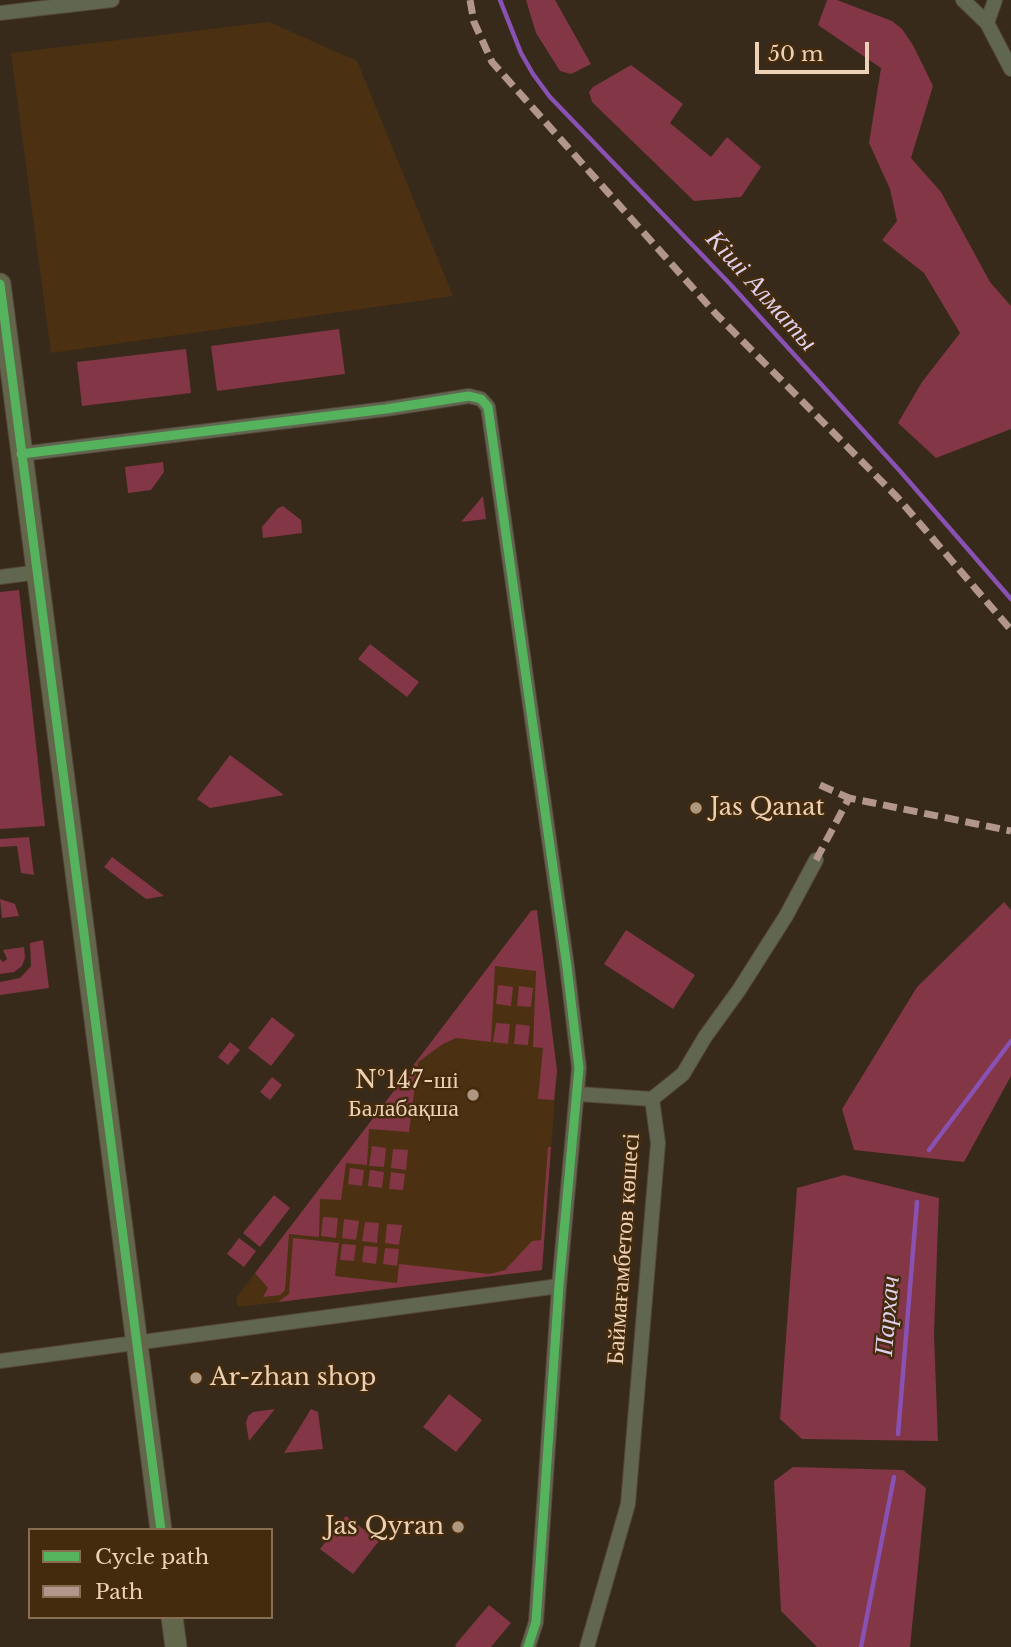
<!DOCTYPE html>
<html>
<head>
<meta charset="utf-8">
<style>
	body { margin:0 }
	#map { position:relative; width:1011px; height:1647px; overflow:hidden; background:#372a1a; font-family:"Libre Baskerville",serif }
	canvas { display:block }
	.legend { position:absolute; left:28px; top:1528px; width:245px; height:91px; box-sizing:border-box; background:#442b0d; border:2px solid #876d51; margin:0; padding:9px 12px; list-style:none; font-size:21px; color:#ecd1b6 }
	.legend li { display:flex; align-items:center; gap:14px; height:35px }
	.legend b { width:35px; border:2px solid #876d51 }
	.scale { position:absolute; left:755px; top:42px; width:114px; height:32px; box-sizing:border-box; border:4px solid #ecd1b6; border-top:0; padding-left:9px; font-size:21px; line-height:24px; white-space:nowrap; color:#ecd1b6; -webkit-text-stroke:5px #442b0d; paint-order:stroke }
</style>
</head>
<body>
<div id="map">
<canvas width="1011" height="1647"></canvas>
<ul class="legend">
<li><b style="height:9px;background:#56b35d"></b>Cycle path</li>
<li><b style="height:9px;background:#b2968c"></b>Path</li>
</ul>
<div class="scale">50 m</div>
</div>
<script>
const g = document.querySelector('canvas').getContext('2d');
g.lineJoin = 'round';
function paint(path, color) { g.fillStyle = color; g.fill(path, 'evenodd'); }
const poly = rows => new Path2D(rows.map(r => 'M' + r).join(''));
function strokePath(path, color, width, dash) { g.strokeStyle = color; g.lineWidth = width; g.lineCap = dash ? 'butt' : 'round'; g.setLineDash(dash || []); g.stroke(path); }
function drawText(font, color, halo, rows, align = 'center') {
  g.font = font + ' "Libre Baskerville",serif'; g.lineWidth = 5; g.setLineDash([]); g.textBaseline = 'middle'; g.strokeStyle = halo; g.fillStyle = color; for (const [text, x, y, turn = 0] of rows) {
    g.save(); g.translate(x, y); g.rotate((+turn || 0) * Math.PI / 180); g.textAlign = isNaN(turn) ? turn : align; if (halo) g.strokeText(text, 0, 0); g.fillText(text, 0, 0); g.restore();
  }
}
paint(poly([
	[269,22,357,61,453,296,51,353,11,53],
	[532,910,537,910,557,1071,542,1270,238,1307,236,1298]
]), '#4b3111');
paint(poly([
	[526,0,555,0,591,64,571,74,560,71,536,33],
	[827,0,837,0,892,21,902,29,913,45,933,86,911,158,941,192,990,282,1011,306,1011,429,936,458,898,423,922,382,960,333,924,273,882,240,897,221,890,189,869,143,881,68,818,25],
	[631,65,683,104,670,123,711,157,727,137,761,167,741,197,694,201,592,102,589,92,593,87],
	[339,329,345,374,217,391,211,346],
	[186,349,191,393,82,406,77,362],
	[163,462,164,472,151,490,128,493,125,467],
	[483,496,486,519,461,522],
	[283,506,301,520,302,533,263,538,262,527,278,508],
	[19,590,45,826,0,829,0,592],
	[370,644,419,682,407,697,358,659],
	[230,755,284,795,210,808,197,799],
	[29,837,34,875,21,873,17,846,0,847,0,839],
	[112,857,164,896,146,899,104,867],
	[0,899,15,904,19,916,2,918],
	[1004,902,1011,910,1011,1076,964,1162,854,1150,842,1109,917,987],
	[537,910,557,1071,554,1100,538,1099,543,1048,533,1047,536,971,495,966,491,1042,456,1038,443,1044,418,1062,409,1132,369,1129,367,1165,346,1163,341,1200,320,1199,319,1237,289,1234,285,1290,280,1295,263,1297,268,1288,255,1273,531,911],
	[626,930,695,975,673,1009,604,964],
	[43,940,49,988,0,995,0,982,20,978,31,966,30,943],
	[24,947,25,958,22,966,14,972,0,974,0,959,3,962,7,959,3,950],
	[498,985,513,987,511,1006,496,1004],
	[519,986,533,988,531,1007,517,1006],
	[272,1017,295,1035,271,1066,248,1048],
	[496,1023,510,1024,508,1044,493,1042],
	[516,1024,530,1026,528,1045,514,1044],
	[230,1042,240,1050,228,1065,218,1057],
	[272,1077,282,1085,270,1100,260,1092],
	[372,1146,386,1148,384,1167,369,1166],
	[548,1147,551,1147,542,1270,278,1302,289,1294,293,1238,339,1243,335,1276,397,1283,399,1264,490,1274,505,1270,532,1241,541,1240],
	[393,1149,408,1150,406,1170,391,1168],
	[350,1168,364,1170,362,1186,348,1184],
	[370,1170,384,1172,382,1188,368,1186],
	[391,1172,405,1174,403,1190,389,1189],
	[844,1175,939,1198,934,1334,938,1441,802,1439,780,1419,797,1188],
	[274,1195,290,1208,260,1247,243,1233],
	[323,1217,338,1218,336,1238,321,1236],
	[344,1219,359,1221,356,1240,342,1238],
	[365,1222,379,1223,377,1243,362,1241],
	[387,1224,402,1225,399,1245,385,1243],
	[239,1238,256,1251,244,1267,227,1254],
	[342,1244,356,1245,354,1261,340,1260],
	[364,1246,378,1247,376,1264,362,1262],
	[385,1248,399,1249,397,1266,383,1264],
	[449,1394,482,1420,456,1452,423,1427],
	[275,1409,249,1441,246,1423,248,1416,253,1412],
	[311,1409,318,1412,323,1449,284,1453],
	[793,1467,903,1470,926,1488,910,1647,817,1647,781,1611,774,1481],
	[346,1516,379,1541,353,1574,320,1549],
	[489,1605,511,1623,491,1647,457,1647,455,1645]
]), '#823646');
strokePath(poly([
	[500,0,521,53,533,74,550,97,730,284,900,471,1011,599],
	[929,1150,1011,1041],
	[898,1434,917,1202],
	[861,1647,894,1477]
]), '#8851b2', 4.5);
const street = poly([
	[963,0,987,23,1011,69],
	[0,13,112,0],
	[987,23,995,0],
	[21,454,386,409,469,396,481,399,488,407,567,967,579,1068,559,1286,536,1622,528,1647],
	[0,577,39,572],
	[578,1094,652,1099],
	[0,1361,559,1286],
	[587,1647,628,1504,658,1143,652,1099,683,1074,705,1037,739,990,786,916,816,860]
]);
const secondary = poly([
	[0,284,161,1530],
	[172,1617,176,1647]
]);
strokePath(street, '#554739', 16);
strokePath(secondary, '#554739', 23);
strokePath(street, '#60664f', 14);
strokePath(secondary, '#62664b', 21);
strokePath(poly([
	[470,0,474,22,492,62,716,314,898,498,1011,630],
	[820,785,849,798],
	[816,860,849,798,1011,831]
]), '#b2968c', 7, [14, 7]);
strokePath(poly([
	[0,284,161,1530],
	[21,454,386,409,469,396,481,399,488,407,567,967,579,1068,559,1286,536,1622,528,1647]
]), '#56b35d', 9);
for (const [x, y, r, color] of [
	[696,808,7,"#ad977f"],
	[473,1095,7,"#ad977f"],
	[196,1378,7,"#ad977f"],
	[458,1527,7,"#ad977f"]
]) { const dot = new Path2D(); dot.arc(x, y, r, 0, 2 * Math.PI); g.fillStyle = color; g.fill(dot); strokePath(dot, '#442b0d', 2.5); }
drawText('24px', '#ecd1b6', '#442b0d', [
	["Jas Qanat",710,808],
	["№147-ші",459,1081,"right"],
	["Балабақша",459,1109,"right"],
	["Ar-zhan shop",210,1378],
	["Jas Qyran",444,1527,"right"]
], 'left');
drawText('24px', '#ecd1b6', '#442b0d', [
	["Баймағамбетов көшесі",624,1249,-86]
]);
drawText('italic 26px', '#dfd1ed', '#442b0d', [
	["Кіші Алматы",761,291,48],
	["Пархач",888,1316,-85]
]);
</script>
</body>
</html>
